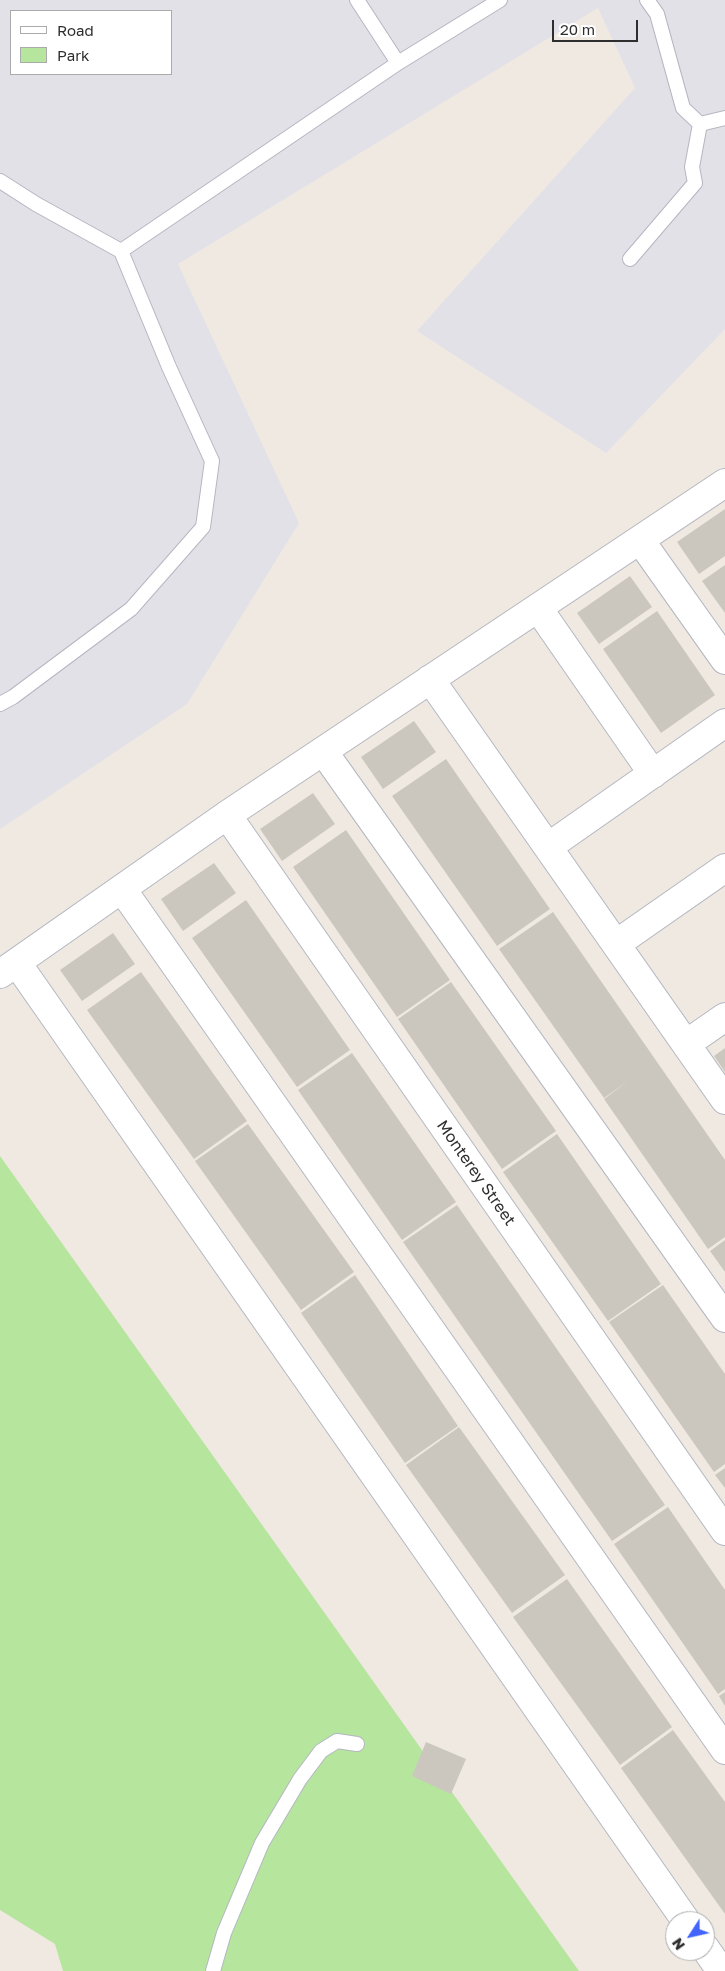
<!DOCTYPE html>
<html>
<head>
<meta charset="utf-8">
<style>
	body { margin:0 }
	#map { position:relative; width:725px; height:1971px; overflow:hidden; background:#efe9e1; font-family:"Golos Text",sans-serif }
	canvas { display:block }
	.legend { position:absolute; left:10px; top:10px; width:162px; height:65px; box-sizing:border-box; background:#fff; border:1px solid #ababab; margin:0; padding:6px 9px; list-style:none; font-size:15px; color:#2e2e2e }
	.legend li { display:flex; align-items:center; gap:10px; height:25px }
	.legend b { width:25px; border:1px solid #ababab }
	.north { position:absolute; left:665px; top:1911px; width:50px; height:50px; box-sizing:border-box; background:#fff; border:1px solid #ababab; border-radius:50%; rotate:235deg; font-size:14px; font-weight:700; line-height:20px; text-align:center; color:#2e2e2e }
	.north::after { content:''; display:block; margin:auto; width:18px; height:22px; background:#4264fb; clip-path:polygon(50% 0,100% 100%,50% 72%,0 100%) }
	.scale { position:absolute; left:552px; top:20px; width:86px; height:22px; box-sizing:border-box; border:2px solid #2e2e2e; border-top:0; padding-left:6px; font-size:15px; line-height:18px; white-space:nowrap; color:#2e2e2e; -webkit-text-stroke:4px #fff; paint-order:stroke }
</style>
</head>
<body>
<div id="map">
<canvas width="725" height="1971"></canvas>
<ul class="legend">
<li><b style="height:6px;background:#fff"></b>Road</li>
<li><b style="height:14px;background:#b6e59e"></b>Park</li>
</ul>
<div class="north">N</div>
<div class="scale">20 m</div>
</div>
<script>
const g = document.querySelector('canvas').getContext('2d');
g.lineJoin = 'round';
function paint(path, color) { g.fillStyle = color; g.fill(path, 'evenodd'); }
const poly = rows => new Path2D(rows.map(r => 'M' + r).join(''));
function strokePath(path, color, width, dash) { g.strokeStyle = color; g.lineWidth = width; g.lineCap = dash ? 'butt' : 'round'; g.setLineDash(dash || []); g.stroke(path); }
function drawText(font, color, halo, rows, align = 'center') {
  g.font = font + ' "Golos Text",sans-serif'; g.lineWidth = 4; g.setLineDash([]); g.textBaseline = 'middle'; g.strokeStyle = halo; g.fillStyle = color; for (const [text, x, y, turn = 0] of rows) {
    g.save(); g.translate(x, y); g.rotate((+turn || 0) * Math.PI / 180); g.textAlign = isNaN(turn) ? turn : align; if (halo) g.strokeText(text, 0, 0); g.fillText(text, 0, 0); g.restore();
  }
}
paint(poly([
	[0,0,725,0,725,329,606,453,417,331,635,88,598,8,178,264,299,523,187,704,0,829],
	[11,11,171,11,171,74,11,74]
]), '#e3e1e8');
paint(poly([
	[0,1156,579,1971,63,1971,55,1944,0,1910]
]), '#b6e59e');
paint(poly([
	[725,509,725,556,699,574,677,542],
	[725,565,725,613,702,581],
	[630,576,652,607,599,644,577,613],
	[657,611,715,695,661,733,603,649],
	[414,721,436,752,383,789,361,757],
	[446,759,550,909,497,946,392,796],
	[313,793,335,824,282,861,260,829],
	[346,830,450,980,397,1017,293,867],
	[214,863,236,893,183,931,161,899],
	[246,900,350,1050,297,1087,192,938],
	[553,912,725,1160,725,1237,708,1249,604,1099,628,1081,604,1098,499,949],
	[113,933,135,964,82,1001,60,970],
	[141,972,247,1121,194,1159,87,1010],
	[451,982,556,1131,502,1169,398,1019],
	[725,1048,725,1072,714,1056],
	[352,1053,456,1202,402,1240,298,1090],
	[248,1124,354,1272,301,1310,195,1161],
	[557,1134,661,1284,608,1321,503,1172],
	[457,1205,665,1505,612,1541,403,1242],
	[725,1240,725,1272,710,1251],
	[355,1275,458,1426,405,1463,301,1313],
	[663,1285,725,1374,725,1464,714,1472,609,1322],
	[459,1427,565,1575,512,1613,406,1465],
	[725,1468,725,1488,715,1475],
	[668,1507,725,1590,725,1689,718,1694,614,1544],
	[567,1579,672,1727,620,1765,513,1617],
	[725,1692,725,1706,719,1696],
	[673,1730,725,1802,725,1914,621,1768],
	[426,1742,466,1759,451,1794,412,1776]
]), '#cbc7bf');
const service = poly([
	[357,0,398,63],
	[647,0,657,14,683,108,700,124,725,118],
	[0,181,36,204,121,251,169,367,212,461,203,527,131,609,13,697,0,704],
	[121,251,398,63,500,0],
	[630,259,695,183,692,167,700,124],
	[213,1971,224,1933,262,1843,300,1779,321,1751,337,1741,357,1744]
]);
const minor = poly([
	[640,540,725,660],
	[538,608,653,774],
	[430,679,725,1100],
	[323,751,725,1318],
	[227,815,725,1531],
	[548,847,725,723],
	[122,889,725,1750],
	[616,944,725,868],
	[17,963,686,1921],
	[0,974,227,815,725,483],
	[686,1044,725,1017],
	[705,1948,721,1971]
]);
strokePath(service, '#b4b7c1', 16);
strokePath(minor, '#b4b7c1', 30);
strokePath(service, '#fff', 14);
strokePath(minor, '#fff', 28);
drawText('16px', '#2e2e2e', '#fff', [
	["Monterey Street",476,1173,55]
]);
</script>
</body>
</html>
